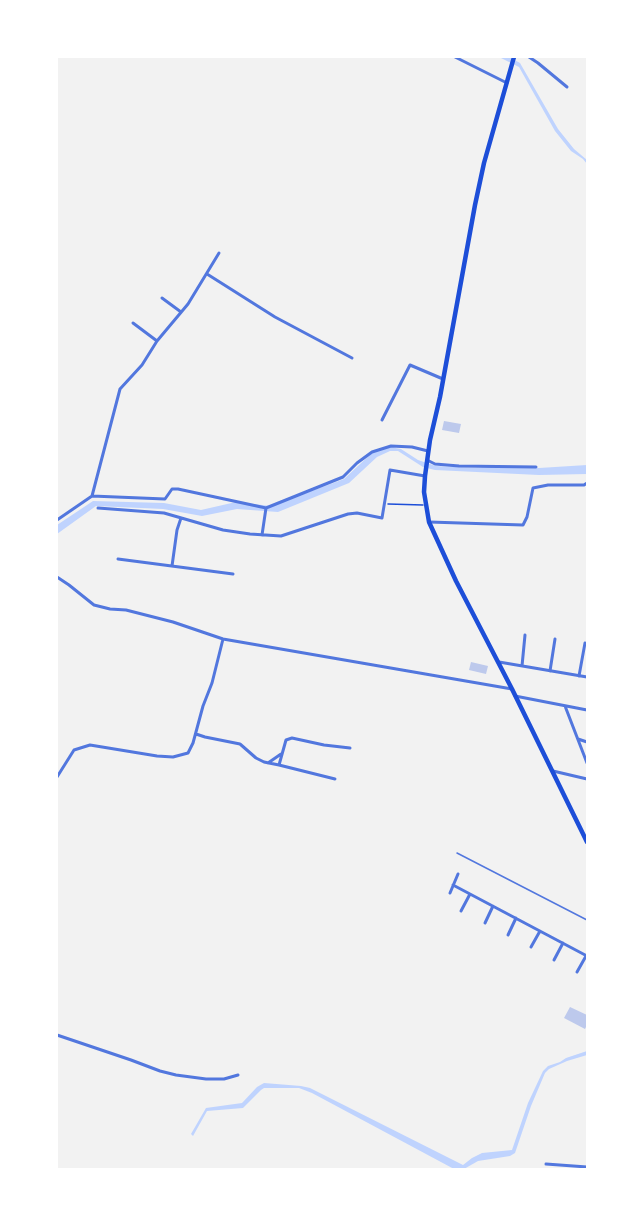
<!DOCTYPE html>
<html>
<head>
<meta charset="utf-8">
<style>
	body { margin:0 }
	#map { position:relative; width:644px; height:1226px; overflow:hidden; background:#f2f2f2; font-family:Overpass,sans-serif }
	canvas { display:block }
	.frame { position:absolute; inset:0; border:58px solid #fff; pointer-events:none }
</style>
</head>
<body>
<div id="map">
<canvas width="644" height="1226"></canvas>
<div class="frame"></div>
</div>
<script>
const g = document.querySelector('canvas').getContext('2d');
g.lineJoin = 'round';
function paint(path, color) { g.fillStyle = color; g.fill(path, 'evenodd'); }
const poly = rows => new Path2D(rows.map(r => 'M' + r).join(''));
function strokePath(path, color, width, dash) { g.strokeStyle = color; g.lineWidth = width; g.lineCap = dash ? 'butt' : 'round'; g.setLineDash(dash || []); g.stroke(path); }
paint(poly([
	[499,57,509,57,520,63,558,129,574,149,587,160,587,164,583,159,571,151,555,131,519,67],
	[390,447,401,449,418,460,436,466,475,468,489,467,539,468,587,465,587,474,539,475,435,470,423,467,398,451,390,451,377,457,349,483,278,512,237,509,202,516,163,509,96,506,57,534,57,525,93,501,164,503,201,510,236,502,271,506,344,479,373,452],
	[587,1051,587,1055,567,1061,549,1069,545,1073,531,1106,515,1153,510,1156,478,1161,464,1169,454,1169,312,1093,299,1088,264,1088,261,1090,243,1108,207,1111,193,1136,191,1134,206,1108,242,1103,257,1087,264,1083,301,1086,310,1088,463,1165,472,1158,482,1153,512,1150,528,1103,543,1071,548,1066,560,1062,566,1058]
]), '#bfd3fe');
paint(poly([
	[444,421,461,424,459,433,442,430],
	[471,662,488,666,486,674,469,670],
	[570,1007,587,1015,587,1025,585,1029,564,1018]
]), '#bdc9ec');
strokePath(poly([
	[388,504,423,505]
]), '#1d4ed8', 1.5);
strokePath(poly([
	[457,853,587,920]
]), '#5277de', 1.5);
strokePath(poly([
	[455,57,507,83],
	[529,57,538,63,567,87],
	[207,274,275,317,352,358],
	[162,298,181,312],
	[133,323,157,341],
	[382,420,410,365,443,379],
	[427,460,435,464,459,466,536,467],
	[92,496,120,389,142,365,157,341,188,304,219,253],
	[98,508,164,513,223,530,250,534,281,536,348,514,357,513,382,518,390,470,425,476],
	[57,520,92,496,165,499,172,489,178,489,266,508,343,477,357,463,372,452,391,446,412,447,428,451],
	[429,522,523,525,527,517,533,488,548,485,584,485,587,483],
	[262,535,266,508],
	[118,559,233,574],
	[172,566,177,530,181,518],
	[57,577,69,585,94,605,110,609,126,610,173,622,223,639,512,689],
	[499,662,587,677],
	[522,666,525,635],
	[550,671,555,639],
	[579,676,585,643],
	[515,696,587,710],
	[565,706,587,763],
	[196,734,205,737,240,744,256,758,264,762,279,765,286,740,292,738,324,745,350,748],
	[578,739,587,742],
	[268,763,281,754],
	[279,765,335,779],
	[553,771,587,779],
	[57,777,74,750,90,745,157,756,173,757,188,753,193,743,203,706,212,683,223,639],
	[453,885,587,956],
	[450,893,458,874],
	[461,911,470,894],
	[485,923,493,906],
	[508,935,516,918],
	[531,947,540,931],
	[554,960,563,943],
	[577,972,586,956],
	[57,1035,131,1060,160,1071,176,1075,206,1079,224,1079,238,1075],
	[546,1164,587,1167]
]), '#5277de', 3);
strokePath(poly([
	[514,57,484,163,475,205,440,397,430,440,425,476,424,492,429,522,456,581,512,689,587,842]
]), '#1d4ed8', 4.5);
</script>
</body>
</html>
